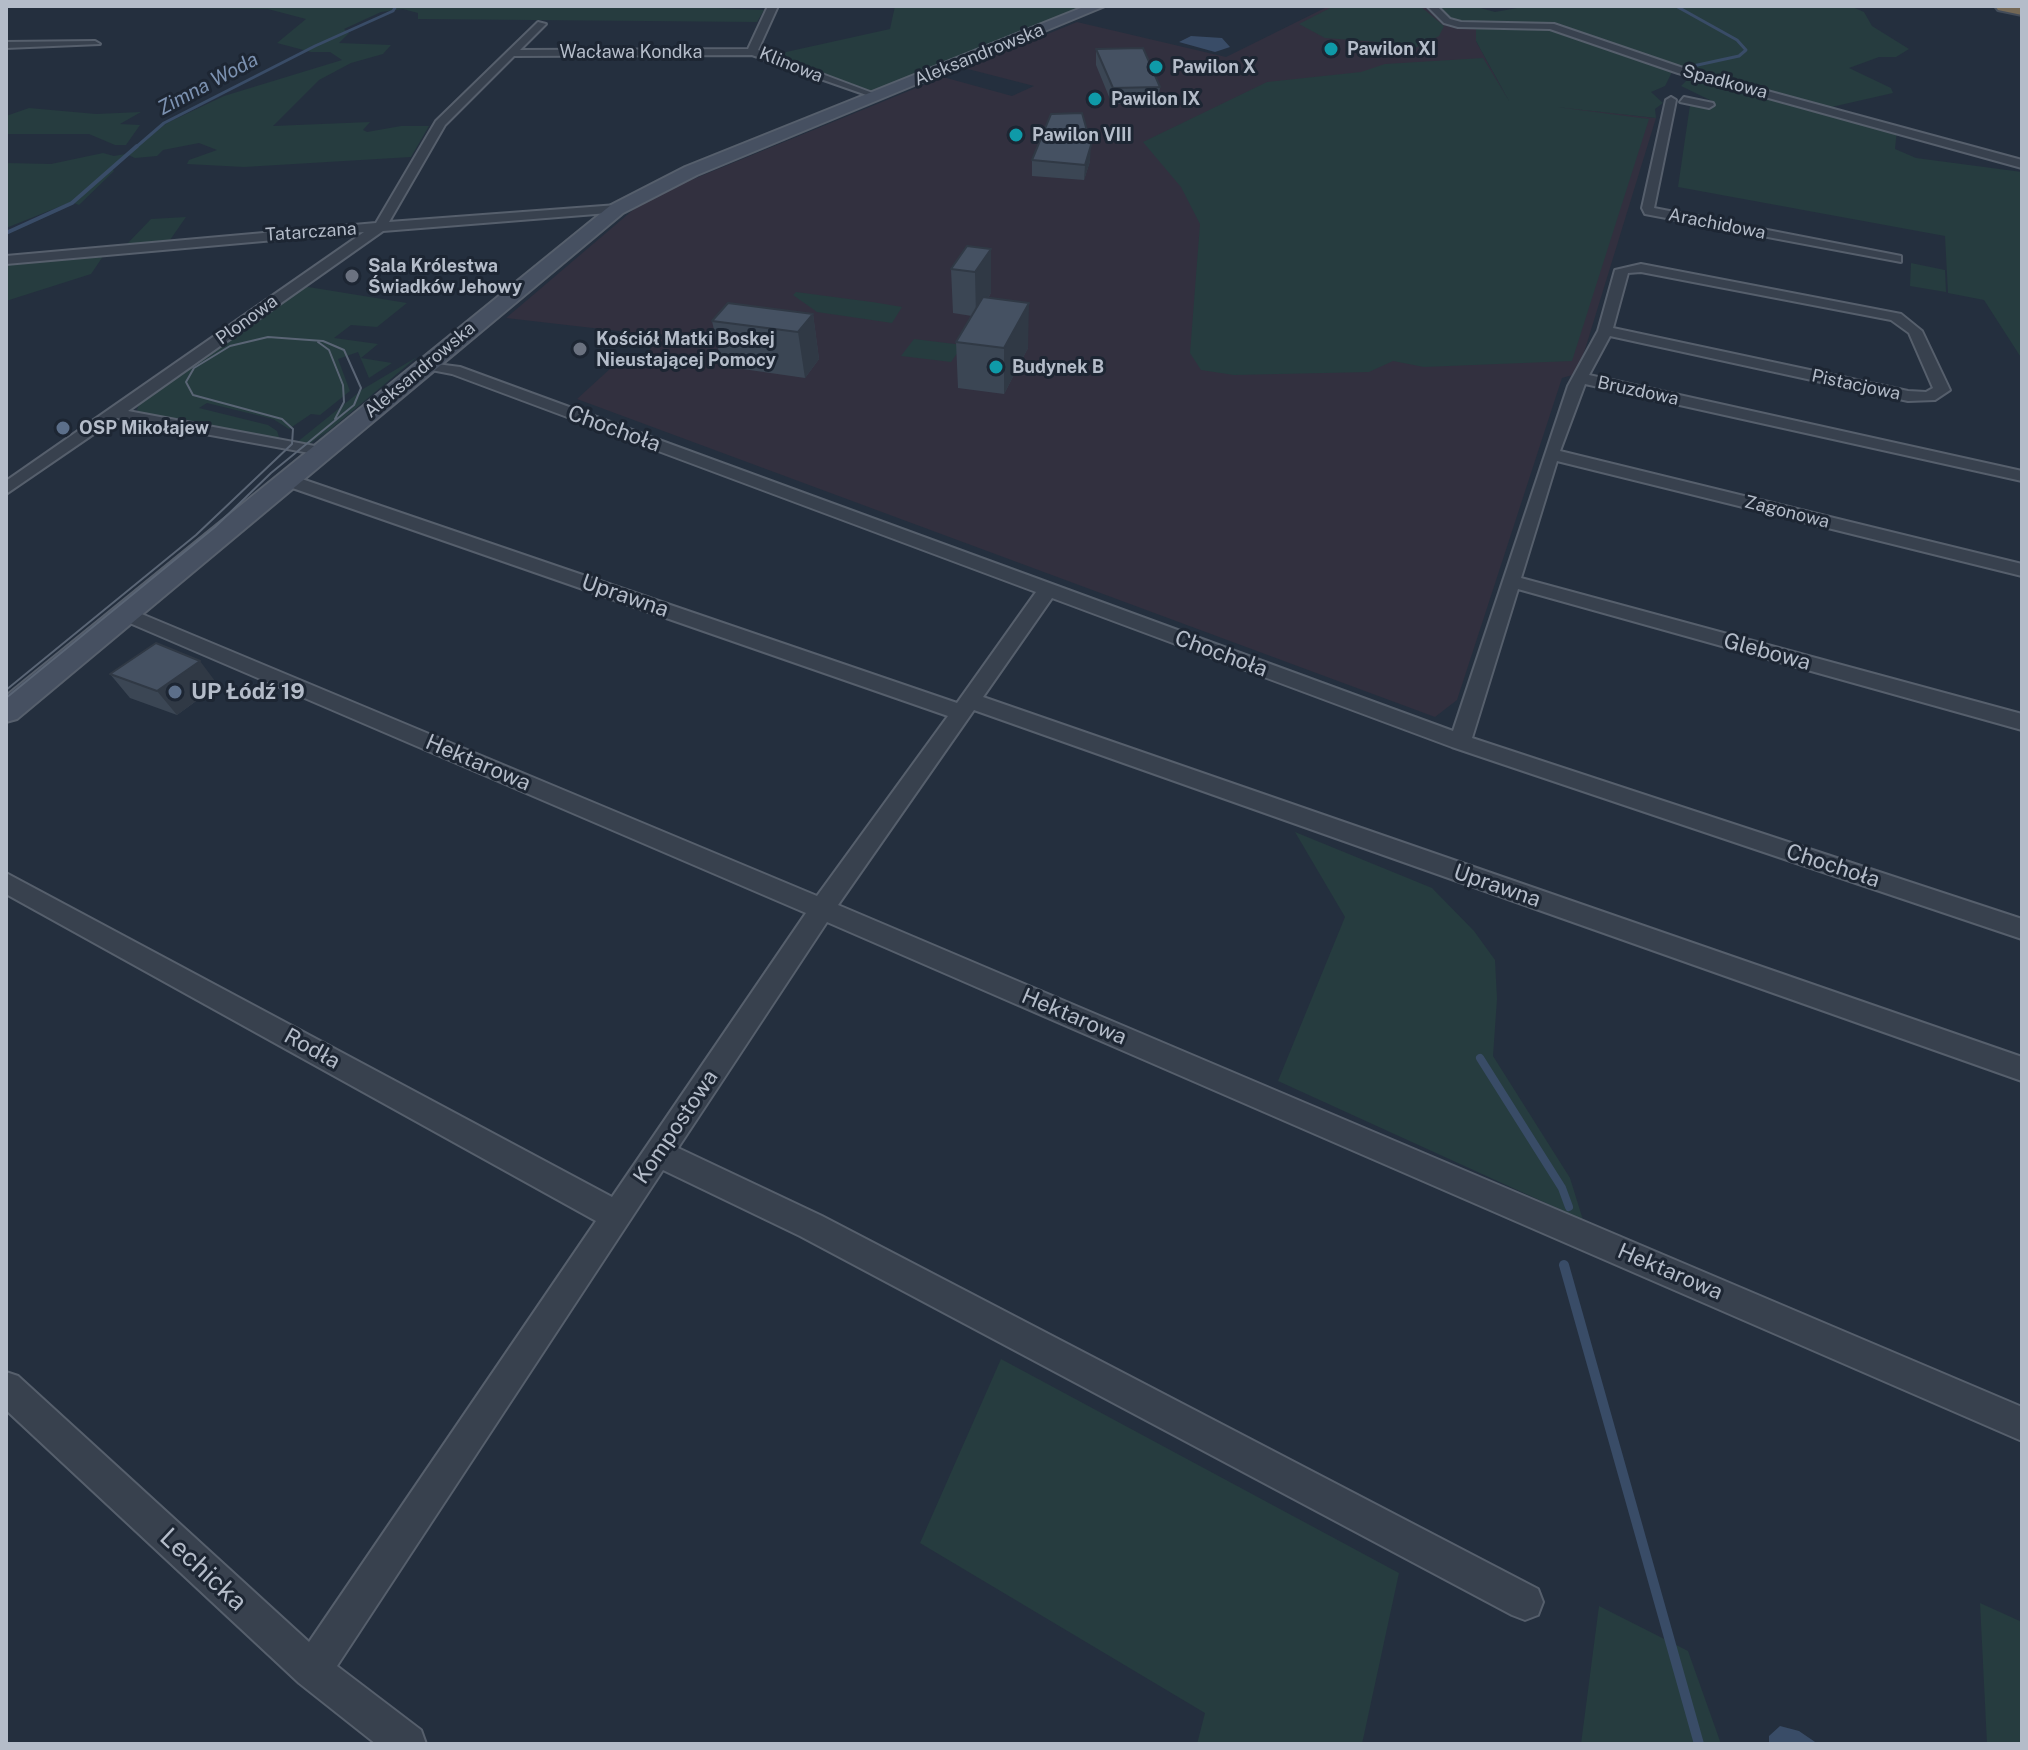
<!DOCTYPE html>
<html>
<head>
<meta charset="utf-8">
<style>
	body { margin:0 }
	#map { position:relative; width:2028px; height:1750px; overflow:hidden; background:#242f3e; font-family:"Public Sans",sans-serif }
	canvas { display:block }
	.frame { position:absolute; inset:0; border:8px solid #b4bcc9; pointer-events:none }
</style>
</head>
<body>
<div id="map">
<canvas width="2028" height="1750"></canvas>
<div class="frame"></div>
</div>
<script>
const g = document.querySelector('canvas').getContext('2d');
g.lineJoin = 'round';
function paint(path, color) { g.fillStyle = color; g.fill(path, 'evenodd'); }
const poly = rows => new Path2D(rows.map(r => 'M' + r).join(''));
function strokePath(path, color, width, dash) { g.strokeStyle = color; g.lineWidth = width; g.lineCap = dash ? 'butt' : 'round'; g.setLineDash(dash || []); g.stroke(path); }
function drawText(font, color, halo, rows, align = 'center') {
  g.font = font + ' "Public Sans",sans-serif'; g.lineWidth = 6; g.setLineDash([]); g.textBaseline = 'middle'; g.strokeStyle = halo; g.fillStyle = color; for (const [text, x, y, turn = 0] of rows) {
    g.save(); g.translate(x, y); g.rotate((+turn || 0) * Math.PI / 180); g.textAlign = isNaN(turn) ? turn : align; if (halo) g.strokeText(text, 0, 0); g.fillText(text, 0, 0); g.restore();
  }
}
paint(poly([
	[1329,6,1423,6,1445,25,1476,28,1476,41,1509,101,1656,118,1579,369,1576,374,1562,378,1457,700,1435,717,577,399,612,367,632,369,662,336,506,318,647,198,943,77,1012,96,1034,86,964,68,1077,22,1226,57]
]), '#32303f');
paint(poly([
	[6,6,670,6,764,10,757,22,418,19,418,13,403,9,381,12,344,29,349,33,339,43,391,45,383,54,351,63,319,80,273,126,370,122,363,130,367,132,401,126,429,126,411,157,244,167,187,164,189,160,217,150,199,143,163,150,157,156,135,158,126,154,111,168,114,171,79,205,71,202,6,228,6,163,51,164,103,153,114,156,126,154,167,123,224,96,342,60,330,52,311,52,277,43,306,19,268,9],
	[895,6,1092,6,873,94,768,56,890,29],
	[1334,6,1420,6,1444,26,1439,36,1415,48,1405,44,1325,38,1299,24],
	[1438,6,1473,6,1495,12,1528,6,1850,6,1864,12,1872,26,1909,49,1896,57,1879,57,1849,68,1891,88,1893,93,1827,108,1681,68,1553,24,1470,23,1449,18],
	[1476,28,1548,28,1672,72,1665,86,1651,92,1663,103,1655,109,1656,118,1556,107,1649,119,1572,361,1424,367,1393,361,1369,372,1234,375,1201,370,1190,353,1200,224,1181,187,1143,142,1267,82,1361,72,1385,64,1483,58,1509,101,1476,41],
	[1692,75,1897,130,1895,149,1916,158,2022,172,2022,359,1984,300,1948,293,1945,236,1678,187,1690,105,1712,101,1681,86],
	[29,108,96,114,141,112,120,124,140,125,126,145,115,145,89,134,6,134,6,116],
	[186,217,170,240,127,244,151,219],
	[106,252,91,274,6,301,6,262],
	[1911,263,1945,270,1946,292,1910,286],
	[302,286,407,303,377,327,351,325,334,338,378,344,361,358,392,363,369,378,358,352,338,359,350,391,320,415,311,414,289,429,273,419,207,403,199,408,268,425,277,431,280,440,141,414,137,410,140,400],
	[796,292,872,302,902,307,892,323,817,312,793,295],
	[914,339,963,345,951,362,901,356],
	[417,357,312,445,327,431,308,445,296,443,363,389],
	[1295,832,1432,888,1474,931,1495,960,1497,999,1493,1056,1570,1178,1583,1220,1278,1081,1345,917],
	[1001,1359,1399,1573,1362,1744,1197,1744,1205,1713,920,1543],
	[1980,1603,2022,1622,2022,1744,1987,1744],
	[1599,1606,1688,1651,1721,1744,1581,1744]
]), '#263c3f');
paint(poly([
	[1191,36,1222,38,1230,47,1215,52,1179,42],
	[1780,1726,1799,1731,1818,1744,1769,1744,1769,1736]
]), '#394c67');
strokePath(poly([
	[1676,6,1737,40,1746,50,1739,56,1693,66],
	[135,148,164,123,315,46,393,11,396,6]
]), '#394c67', 3);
strokePath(poly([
	[6,233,72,203,137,146]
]), '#394c67', 4);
strokePath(poly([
	[1480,1058,1562,1188,1569,1207]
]), '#394c67', 8);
strokePath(poly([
	[1564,1265,1699,1744]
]), '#394c67', 10);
const minor = poly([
	[768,6,778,6,758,50,878,95,878,99,752,55,514,56,445,125,389,222,617,205,623,209,621,212,383,231,128,411,320,447,326,448,326,456,117,418,6,494,6,481,364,232,6,264,6,256,376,223,436,121,538,22,546,24,520,50,748,49,768,6],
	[1427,6,1437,6,1450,19,1461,22,1554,24,1686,69,2022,160,2022,168,1678,73,1550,29,1458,27,1444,23,1427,6],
	[6,42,95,41,100,44,6,48,6,42],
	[1671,97,1676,100,1654,208,1896,255,1901,256,1901,262,1645,214,1642,208,1666,100,1671,97],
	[1684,97,1713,103,1714,105,1709,108,1680,102,1684,97],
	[1641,264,1901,314,1922,331,1950,390,1935,400,1908,401,1610,336,1589,375,2022,471,2022,481,1585,384,1560,451,2022,564,2022,576,1557,461,1521,578,2022,714,2022,730,1518,589,1472,738,2022,919,2022,939,1452,747,1052,598,983,697,2022,1057,2022,1081,974,710,838,905,2022,1407,2022,1441,827,922,678,1148,822,1216,1538,1589,1543,1602,1538,1615,1525,1620,1512,1615,800,1236,663,1170,337,1666,421,1730,426,1744,376,1744,299,1683,6,1410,6,1372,18,1376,309,1642,596,1221,6,894,6,873,612,1197,806,913,118,618,115,614,118,610,132,610,817,896,948,716,281,484,281,476,293,476,957,703,1036,592,452,374,421,368,421,362,460,367,1453,731,1568,386,1598,331,1615,270,1641,264],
	[1641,272,1891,320,1909,333,1933,388,1926,392,1908,391,1613,328,1628,273,1641,272]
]);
const secondary = poly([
	[1086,6,1105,6,697,175,623,213,17,719,6,722,6,696,611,205,685,167,1086,6]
]);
const motorway = poly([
	[1995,6,2022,6,2022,15,1998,10,1995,6]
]);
strokePath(minor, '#565f6c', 4);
strokePath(secondary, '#565f6c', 4);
strokePath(motorway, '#434c59', 4);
paint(minor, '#38414e');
paint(secondary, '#465061');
paint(motorway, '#746855');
strokePath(poly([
	[318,342,329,350,343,385,344,402,335,419],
	[6,690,196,535,292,444,293,429,282,419,193,395,186,382,194,368,230,346,268,337,323,341,344,350,361,388,354,405,271,473,215,527,6,698]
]), '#5a6575', 2);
paint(poly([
	[1096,49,1160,87,1158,103,1112,104,1096,65],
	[1032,160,1090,161,1084,180,1032,176],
	[991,249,991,293,988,298,1028,348,1004,394,958,388,956,342,972,316,953,313,951,269],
	[813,314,819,359,805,378,722,366,712,321],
	[110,674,218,685,177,715,130,698]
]), '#3b4654');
paint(poly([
	[1091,145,1090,161,1084,180,1085,165],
	[991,249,991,293,976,316,975,272],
	[1029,303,1028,348,1004,394,1004,348],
	[813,314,819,359,805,378,798,332],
	[200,661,218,685,177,715,157,691]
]), '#303945');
const building = poly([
	[1143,48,1160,87,1113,88,1096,49,1143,48],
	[1082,113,1091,145,1085,165,1032,160,1051,114,1082,113],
	[967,246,991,249,975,272,951,269,967,246],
	[983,297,1029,303,1004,348,956,342,983,297],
	[728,303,813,314,798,332,712,321,728,303],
	[156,643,200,661,157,691,110,674,156,643]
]);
paint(building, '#455162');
strokePath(building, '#303945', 2);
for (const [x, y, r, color] of [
	[1331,49,8,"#0f9aa8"],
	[1156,67,8,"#0f9aa8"],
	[1095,99,8,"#0f9aa8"],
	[1016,135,8,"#0f9aa8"],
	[352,276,8,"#6b7280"],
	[580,349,8,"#6b7280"],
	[996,367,8,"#0f9aa8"],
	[63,428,8,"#5c6f8a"],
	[175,692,8,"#5c6f8a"]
]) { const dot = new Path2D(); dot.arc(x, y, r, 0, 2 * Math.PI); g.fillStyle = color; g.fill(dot); strokePath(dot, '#1d2633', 3); }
drawText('bold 18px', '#b4bcc9', '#1d2633', [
	["Pawilon XI",1347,49],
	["Pawilon X",1172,67],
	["Pawilon IX",1111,99],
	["Pawilon VIII",1032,135],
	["Sala Królestwa",368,266],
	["Świadków Jehowy",368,287],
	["Kościół Matki Boskej",596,339],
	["Nieustającej Pomocy",596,360],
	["Budynek B",1012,367],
	["OSP Mikołajew",79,428]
], 'left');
drawText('18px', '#b4bcc9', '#1d2633', [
	["Wacława Kondka",631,52],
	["Aleksandrowska",979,55,-22],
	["Klinowa",791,65,22],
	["Spadkowa",1725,82,15],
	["Arachidowa",1717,224,11],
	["Tatarczana",311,232,-4],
	["Plonowa",247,320,-36],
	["Aleksandrowska",420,370,-40],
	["Pistacjowa",1856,385,12],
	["Bruzdowa",1638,391,12],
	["Zagonowa",1787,512,14]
]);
drawText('italic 20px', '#7c92b1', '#1d2633', [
	["Zimna Woda",208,84,-28]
]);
drawText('22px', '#b4bcc9', '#1d2633', [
	["Chochoła",614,429,20],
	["Uprawna",625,596,19],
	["Glebowa",1767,652,15],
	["Chochoła",1221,654,20],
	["Hektarowa",478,763,23],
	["Chochoła",1833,866,18],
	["Uprawna",1497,886,19],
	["Hektarowa",1074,1017,23],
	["Rodła",312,1049,29],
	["Kompostowa",676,1127,-56],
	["Hektarowa",1670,1272,23]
]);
drawText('bold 22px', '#b4bcc9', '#1d2633', [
	["UP Łódź 19",191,692]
], 'left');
drawText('26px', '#b4bcc9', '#1d2633', [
	["Lechicka",203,1570,43]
]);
</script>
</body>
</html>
